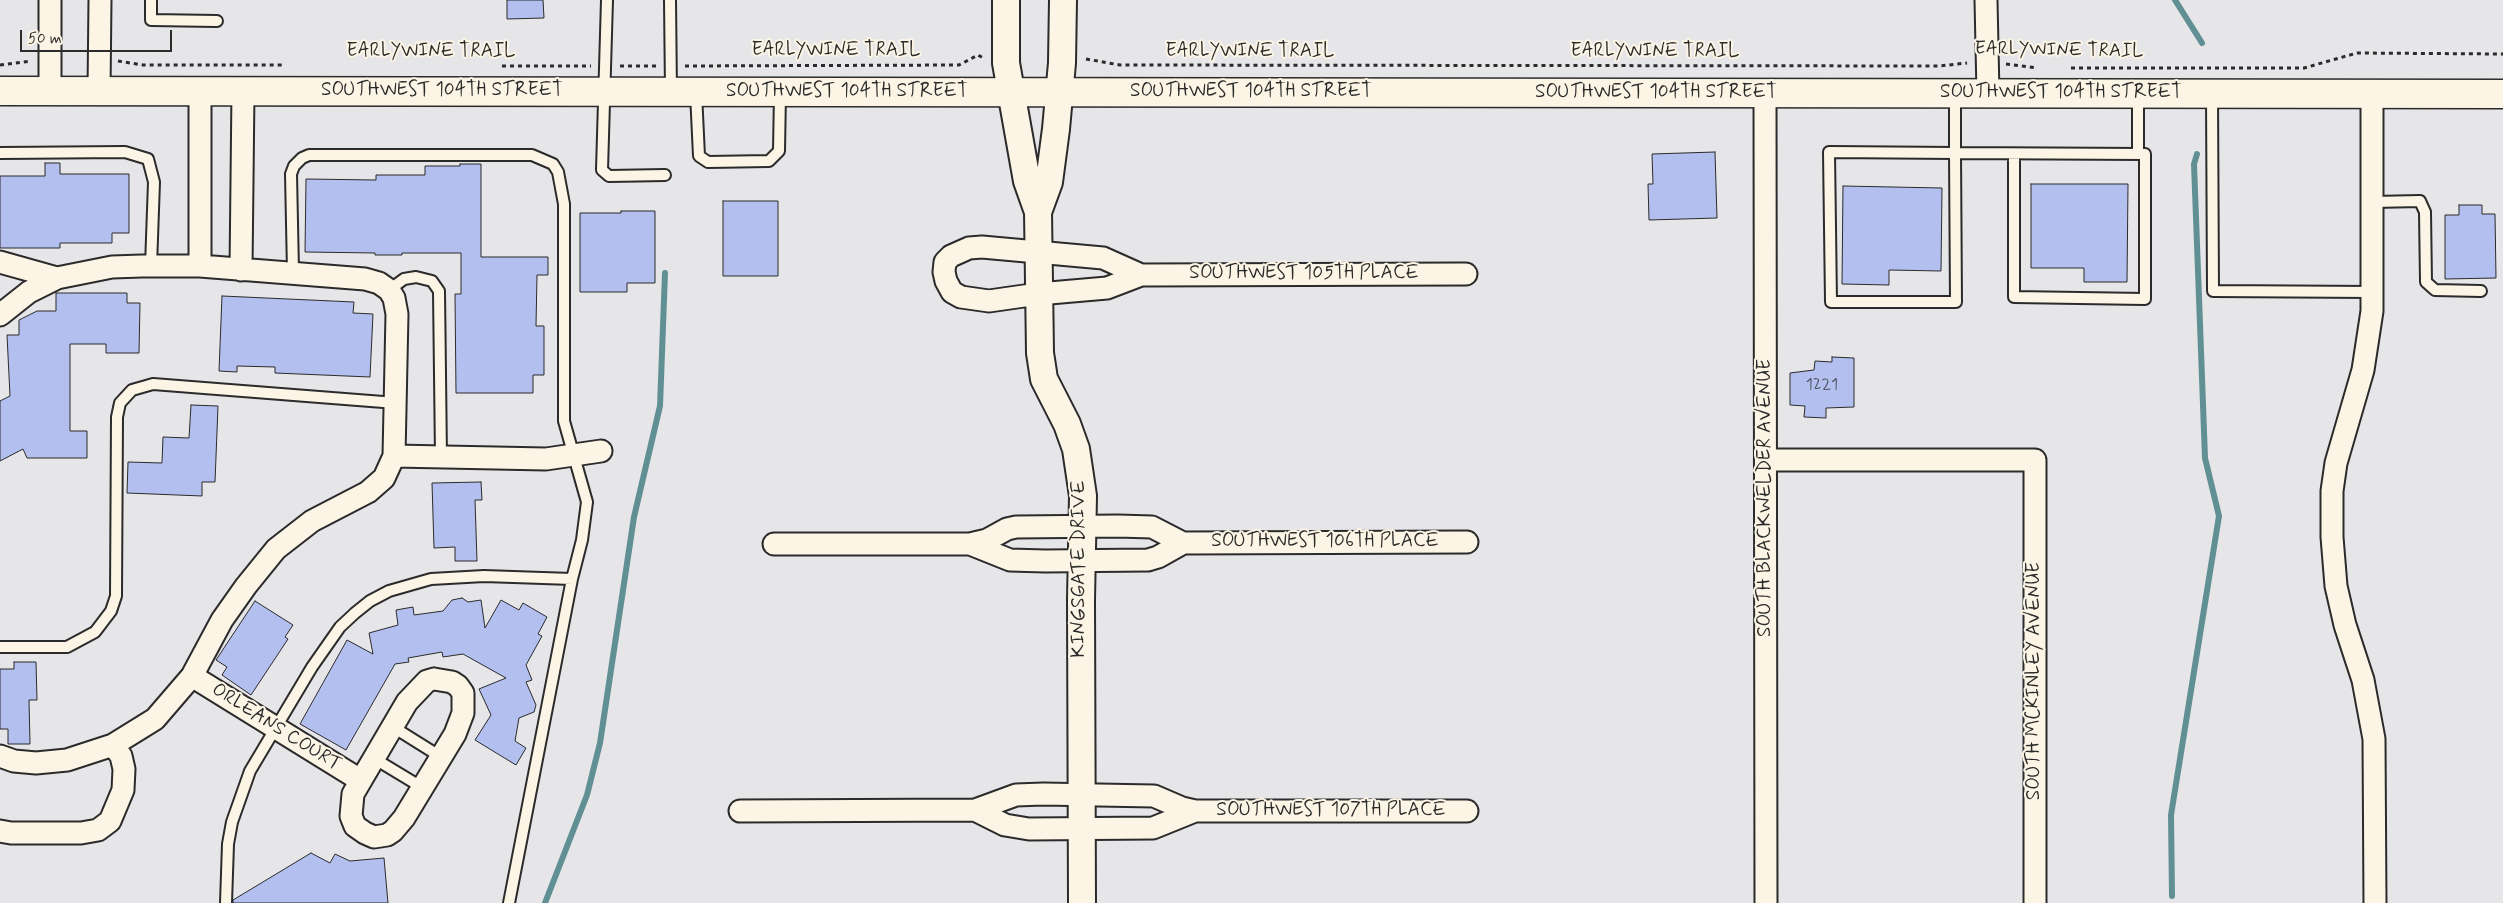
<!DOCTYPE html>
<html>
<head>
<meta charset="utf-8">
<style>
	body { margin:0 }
	#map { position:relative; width:2503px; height:903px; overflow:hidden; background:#e6e5e8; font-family:Mynerve,sans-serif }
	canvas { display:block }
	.scale { position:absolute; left:20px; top:30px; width:152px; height:22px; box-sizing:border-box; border:2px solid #2b2b2b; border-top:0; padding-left:6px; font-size:15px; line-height:18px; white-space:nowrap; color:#2b2b2b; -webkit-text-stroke:4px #fcf5e5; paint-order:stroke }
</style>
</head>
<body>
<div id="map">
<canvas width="2503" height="903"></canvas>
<div class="scale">50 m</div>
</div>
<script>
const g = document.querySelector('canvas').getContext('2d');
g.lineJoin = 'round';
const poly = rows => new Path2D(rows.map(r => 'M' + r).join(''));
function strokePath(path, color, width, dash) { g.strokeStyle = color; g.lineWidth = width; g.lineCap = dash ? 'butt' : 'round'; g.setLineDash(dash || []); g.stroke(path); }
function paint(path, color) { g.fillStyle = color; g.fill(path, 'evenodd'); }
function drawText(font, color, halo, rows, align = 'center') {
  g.font = font + ' Mynerve,sans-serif'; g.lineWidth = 4; g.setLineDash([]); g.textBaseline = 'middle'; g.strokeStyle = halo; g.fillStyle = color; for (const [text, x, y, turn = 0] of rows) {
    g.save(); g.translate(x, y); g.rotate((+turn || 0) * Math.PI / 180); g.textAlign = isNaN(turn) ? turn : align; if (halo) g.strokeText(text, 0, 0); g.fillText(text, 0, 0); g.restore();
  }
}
strokePath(poly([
	[2175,0,2202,43],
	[2172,896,2171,815,2219,516,2205,458,2194,164,2197,154],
	[545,903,587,795,600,743,634,517,660,406,665,273]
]), '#609093', 6);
const building = poly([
	[507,0,543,0,544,18,507,19,507,0],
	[1715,152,1717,218,1649,220,1648,184,1653,184,1652,154,1715,152],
	[45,163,60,163,60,174,129,174,129,233,112,233,112,243,60,243,60,248,0,248,0,176,45,176,45,163],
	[460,164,481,164,481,257,548,257,548,275,537,275,536,326,544,326,544,375,533,375,533,393,456,393,455,294,461,294,461,253,402,253,402,255,375,255,375,253,305,252,306,179,376,180,376,175,425,175,425,166,460,166,460,164],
	[2031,184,2128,184,2127,282,2084,282,2084,268,2031,268,2031,184],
	[1843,186,1942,188,1941,271,1889,270,1889,285,1842,284,1843,186],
	[723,201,778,201,778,276,723,276,723,201],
	[2459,205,2482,205,2482,214,2495,214,2496,278,2445,279,2445,215,2459,215,2459,205],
	[621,211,655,211,655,283,627,283,627,292,580,292,580,213,621,213,621,211],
	[56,293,127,293,127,303,140,303,139,353,106,353,106,344,70,344,70,431,87,431,87,458,27,458,23,449,0,461,0,401,10,396,7,335,19,335,19,320,37,311,56,311,56,293],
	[222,296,354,302,353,313,373,314,370,377,275,373,275,367,237,366,237,372,219,371,222,296],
	[1832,357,1854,358,1854,407,1826,408,1826,418,1804,417,1805,406,1790,405,1790,373,1814,370,1815,361,1832,362,1832,357],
	[191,405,218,406,215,482,202,482,202,496,127,493,128,462,162,463,163,437,189,438,191,405],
	[481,482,482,500,475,500,477,561,455,561,455,547,434,548,432,483,481,482],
	[462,598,468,602,481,600,485,628,501,600,519,610,523,603,547,617,538,634,542,636,526,665,532,680,526,682,536,705,534,712,519,718,515,741,526,748,516,765,475,740,491,715,479,689,506,678,463,654,443,657,442,652,408,658,409,662,395,664,346,750,300,724,347,640,373,654,369,633,398,625,396,610,413,607,414,615,443,611,452,600,462,598],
	[255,601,293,625,285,637,288,639,251,695,222,675,227,667,216,660,255,601],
	[14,662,36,662,37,700,29,700,30,744,8,744,8,729,0,729,0,669,14,669,14,662],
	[311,853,330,863,335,854,350,861,384,858,388,903,233,903,233,900,311,853]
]);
paint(building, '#b2bfef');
strokePath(building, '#2b2b2b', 1);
const service = poly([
	[151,0,151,20,217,21],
	[607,0,602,170,609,176,665,175],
	[670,0,671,91],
	[696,93,699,156,708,162,769,161,779,151,780,93],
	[1955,94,1955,153,1956,302,1831,302,1829,152,1955,153,2145,154,2145,299,2014,297,2014,154],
	[2138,95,2138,154],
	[2212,95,2213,291,2373,292],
	[0,153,125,152,148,159,154,182,151,266],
	[2373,202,2420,201,2425,212,2426,282,2435,290,2481,291],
	[293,272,291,174,294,166,302,158,309,155,532,155,553,164,558,172,564,204,564,421,587,502,582,540,572,579,509,903],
	[389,290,404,279,416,277,432,281,439,291,441,457],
	[0,647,67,647,95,632,111,611,116,596,117,417,120,403,132,390,153,384,396,403],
	[393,727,441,757],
	[375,759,423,788],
	[226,903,228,844,232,822,250,771,312,667,340,627,355,613,370,601,389,591,431,579,484,576,572,579]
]);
const minor = poly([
	[50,0,50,91],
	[1986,0,1988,93],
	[99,91,100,0],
	[1765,93,1766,903],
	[2372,94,2372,311,2363,370,2336,463,2332,491,2332,537,2336,586,2345,625,2363,680,2374,739,2375,903],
	[0,262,57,278],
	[200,266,200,91],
	[241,270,243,91],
	[1141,275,1103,258,982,247,969,248,951,256,945,262,944,272,946,281,952,292,961,297,989,301,1038,294,1107,288,1141,275,1466,274],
	[0,315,29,292,57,278,112,267,142,266,200,266,365,279,379,283,389,290,394,298,397,314,394,456,384,478,368,492,312,521,276,549,246,586,222,620,192,676,155,719,113,745,67,760,36,763,14,761,0,756],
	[394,456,546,459,601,451],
	[1766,460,2035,460,2035,903],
	[774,544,970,544,987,540,1007,529,1016,527,1118,526,1152,527,1183,543,1467,542],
	[970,544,1010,560,1045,561,1148,560,1158,557,1183,543],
	[192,676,360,780],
	[434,679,452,682,458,686,463,693,463,713,455,734,404,818,393,831,387,835,374,837,365,833,355,826,351,816,353,794,407,702,427,681,434,679],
	[975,810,1005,825,1029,829,1153,828,1195,811],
	[740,811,975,810,1016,795,1043,794,1154,796,1182,808,1195,811,1467,811],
	[0,831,11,833,81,833,98,830,110,821,123,790,124,769,121,756,113,745]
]);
const tertiary = poly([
	[1006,0,1006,63,1027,181,1038,212,1040,353,1044,379,1067,424,1076,449,1083,496,1081,600,1082,903],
	[1038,212,1049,182,1056,129,1062,63,1063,0]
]);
const secondary = poly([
	[0,91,2503,94]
]);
strokePath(service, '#2b2b2b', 14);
strokePath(minor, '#2b2b2b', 25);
strokePath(tertiary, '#2b2b2b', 30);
strokePath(secondary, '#2b2b2b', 31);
strokePath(poly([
	[1086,59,1120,65,1939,66,1967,63],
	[118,61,143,65,284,65],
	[2006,64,2037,68],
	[0,65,31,61],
	[502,66,591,66],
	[620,66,656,66],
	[685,66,959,65,978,55,983,58],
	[2071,68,2304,68,2357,53,2503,54]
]), '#2b2b2b', 3, [4, 4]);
strokePath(service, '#fcf5e5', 10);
strokePath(minor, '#fcf5e5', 21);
strokePath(tertiary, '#fcf5e5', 26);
strokePath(secondary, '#fcf5e5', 28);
drawText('16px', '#4d505c', null, [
	["1221",1822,386]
]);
drawText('19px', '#2b2b2b', '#fcf5e5', [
	["EARLYWINE TRAIL",836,51],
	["EARLYWINE TRAIL",2059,51,1],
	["EARLYWINE TRAIL",431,52],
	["EARLYWINE TRAIL",1250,52],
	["EARLYWINE TRAIL",1655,52],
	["SOUTHWEST 104TH STREET",442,91],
	["SOUTHWEST 104TH STREET",847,92],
	["SOUTHWEST 104TH STREET",1251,92],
	["SOUTHWEST 104TH STREET",1656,93],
	["SOUTHWEST 104TH STREET",2061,93],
	["SOUTHWEST 105TH PLACE",1304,274],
	["SOUTH BLACKWELDER AVENUE",1766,498,-90],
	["SOUTHWEST 106TH PLACE",1325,542],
	["KINGSGATE DRIVE",1080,569,-90],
	["SOUTH MCKINLEY AVENUE",2035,681,-90],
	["ORLEANS COURT",276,728,32],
	["SOUTHWEST 107TH PLACE",1331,811]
]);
</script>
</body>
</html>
